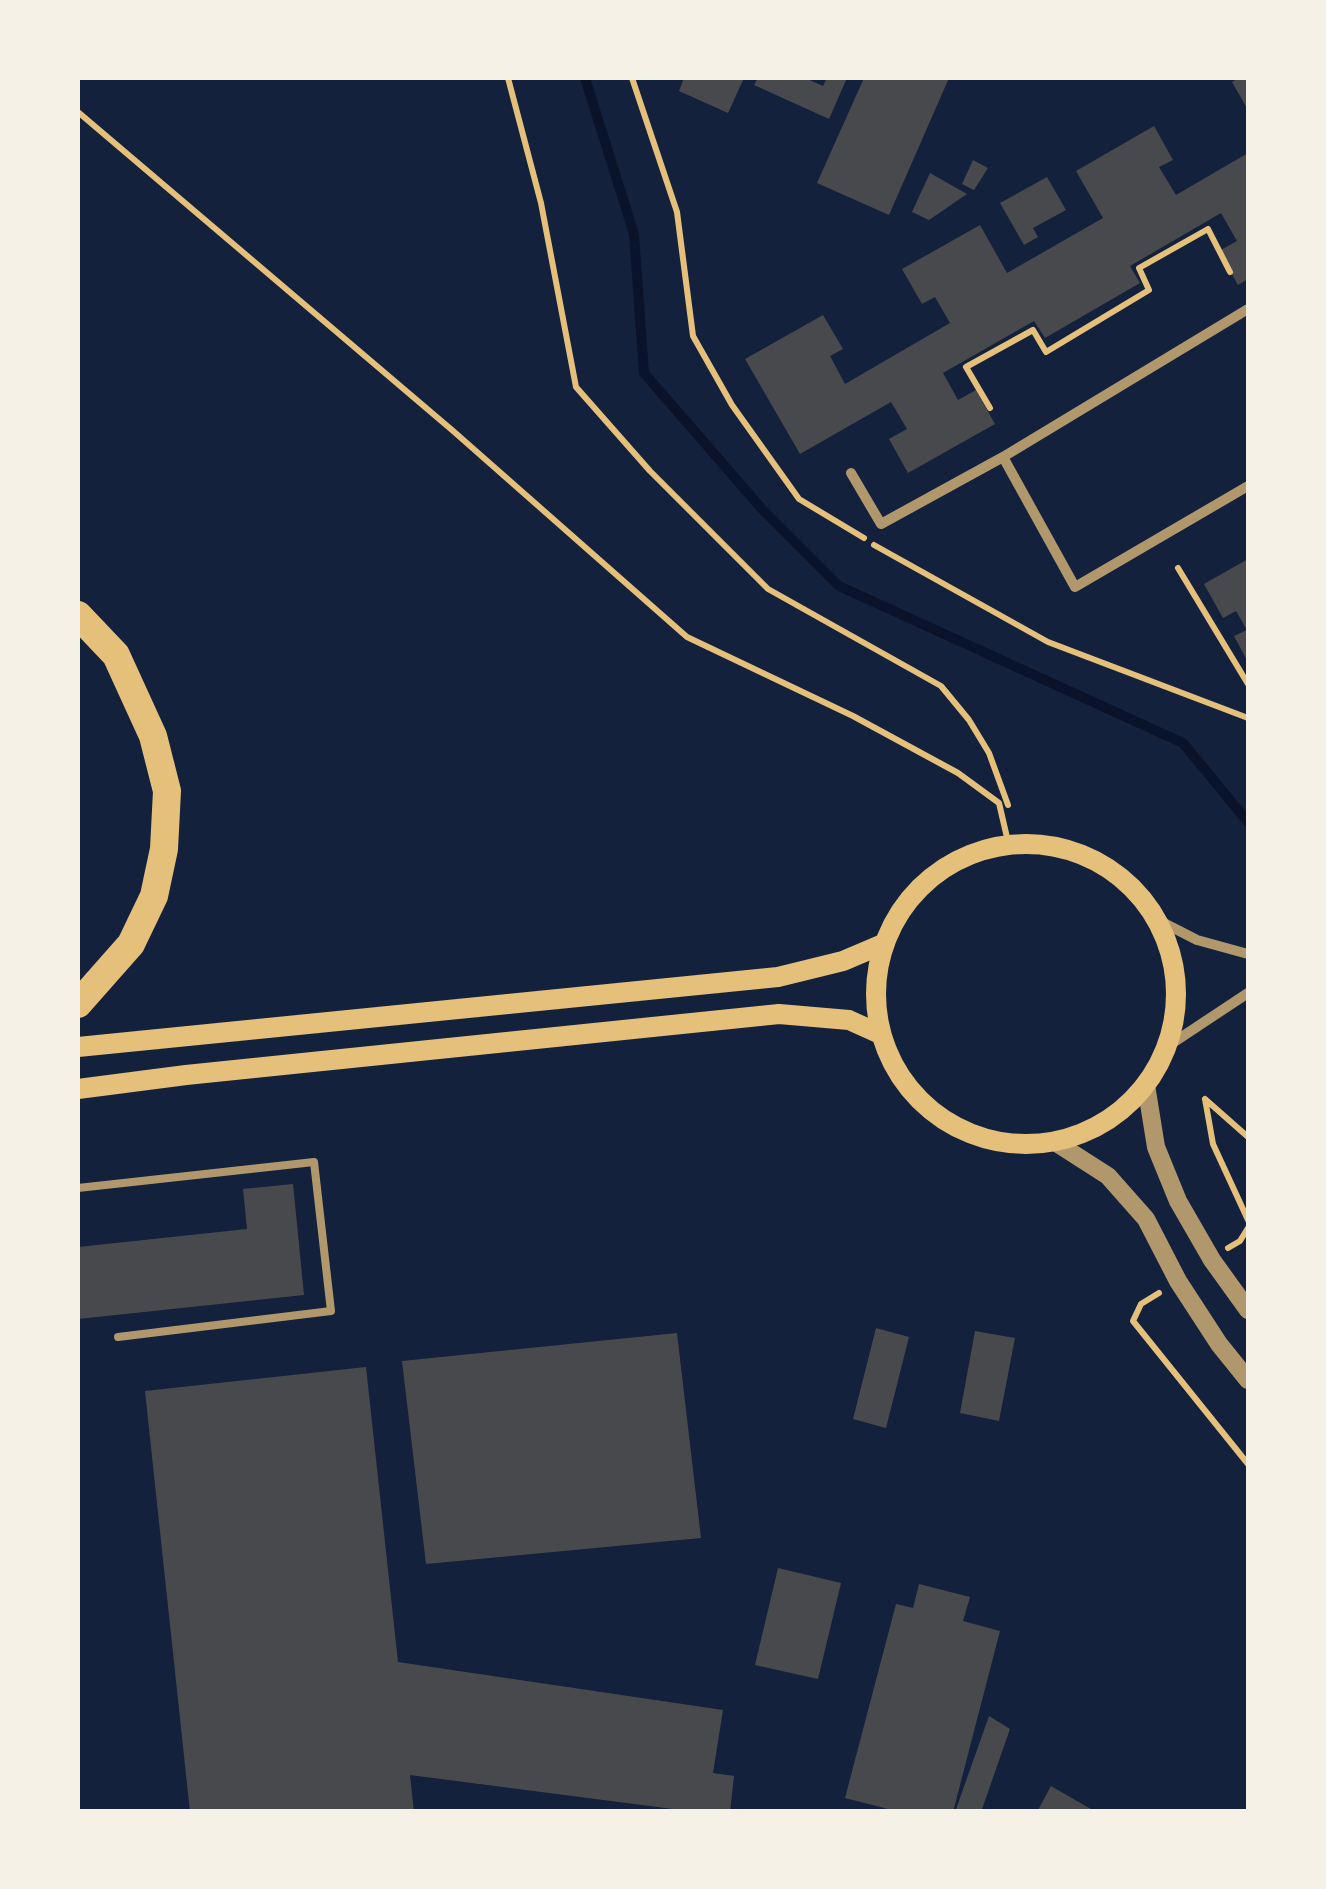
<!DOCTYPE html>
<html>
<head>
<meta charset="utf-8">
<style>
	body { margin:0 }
	#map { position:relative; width:1326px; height:1889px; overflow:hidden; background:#14213d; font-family:"Exo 2",sans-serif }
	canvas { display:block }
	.frame { position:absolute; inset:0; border:80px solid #f6f1e7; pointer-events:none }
</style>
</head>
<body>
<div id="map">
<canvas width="1326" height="1889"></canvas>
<div class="frame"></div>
</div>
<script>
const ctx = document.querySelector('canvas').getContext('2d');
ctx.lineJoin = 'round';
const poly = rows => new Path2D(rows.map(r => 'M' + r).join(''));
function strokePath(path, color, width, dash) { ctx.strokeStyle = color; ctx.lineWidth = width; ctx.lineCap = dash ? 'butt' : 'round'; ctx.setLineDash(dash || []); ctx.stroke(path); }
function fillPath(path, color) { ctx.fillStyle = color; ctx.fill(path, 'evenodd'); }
const stream = poly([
	[585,78,634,234,644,373,762,509,839,586,1183,743,1248,822]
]);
const building = poly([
	[684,78,744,78,728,113,679,91],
	[758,78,805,78,823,86,827,78,847,78,829,119,754,85],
	[864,78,949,78,889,215,817,183],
	[1239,78,1248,78,1248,110,1232,82],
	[1154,126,1173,160,1159,167,1176,195,1248,153,1248,279,1238,285,1219,251,1237,241,1221,213,1130,266,1140,283,1045,338,1034,321,943,373,958,400,976,390,995,424,908,473,889,439,907,429,891,402,800,454,745,359,823,315,843,349,830,356,845,384,950,323,935,297,922,304,902,269,980,225,1007,273,1103,218,1076,171],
	[973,160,988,168,974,190,962,184],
	[930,173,967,194,929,220,912,212],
	[1047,177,1066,210,1033,228,1038,237,1024,245,1000,203],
	[1248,559,1248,662,1234,636,1247,630,1236,611,1223,618,1204,584],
	[293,1184,304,1295,78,1319,78,1247,247,1229,243,1189],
	[876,1328,909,1337,886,1428,853,1419],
	[975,1331,1015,1338,999,1421,960,1413],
	[677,1333,701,1538,426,1564,402,1361],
	[366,1367,398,1662,723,1710,713,1773,734,1776,730,1812,696,1812,410,1775,414,1812,190,1812,145,1391],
	[778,1568,841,1583,818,1679,755,1665],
	[919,1584,970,1597,963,1621,1000,1631,953,1812,900,1812,845,1798,896,1604,913,1608],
	[989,1716,1010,1729,981,1812,955,1812],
	[1051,1786,1096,1812,1037,1812]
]);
const path = poly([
	[508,78,541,203,576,387,650,471,768,589,941,686,969,720,989,753,1008,805],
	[632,78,677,212,693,336,732,405,799,499,864,538],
	[78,112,452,430,687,637,853,716,958,773,999,803,1009,846],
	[990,408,966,367,1033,330,1046,352,1149,290,1139,268,1208,229,1230,272],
	[874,545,1048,642,1248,718],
	[1178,568,1248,684],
	[1205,1099,1213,1144,1248,1220],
	[1205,1099,1248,1137],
	[1228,1248,1240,1241,1248,1228],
	[1159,1293,1141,1304,1133,1321,1248,1464]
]);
const service = poly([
	[78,1188,314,1162,331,1311,118,1337]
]);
const minor = poly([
	[1003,457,1075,587,1248,486],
	[851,473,881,524,1003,457,1248,309],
	[1158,920,1197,940,1248,954],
	[1168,1046,1248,993]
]);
const tertiary = poly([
	[1146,1085,1156,1147,1178,1201,1212,1260,1248,1310],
	[1055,1142,1108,1176,1146,1219,1178,1281,1219,1344,1248,1380]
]);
const secondary = poly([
	'876 994a150 150 0 1 1 300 0a150 150 0 1 1-300 0Z',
	[78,1047,778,977,843,961,883,944],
	[78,1089,186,1075,779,1014,849,1020,880,1034]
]);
const trunk = poly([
	[78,615,116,655,153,736,167,791,164,849,154,896,131,944,78,1004]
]);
strokePath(stream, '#0b132b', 10);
fillPath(building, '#48494c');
strokePath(path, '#e5c07b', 6);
strokePath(service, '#b1986c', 8);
strokePath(minor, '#b1986c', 10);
strokePath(tertiary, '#b1986c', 18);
strokePath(secondary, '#e5c07b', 20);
strokePath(trunk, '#e5c07b', 28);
</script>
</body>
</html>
